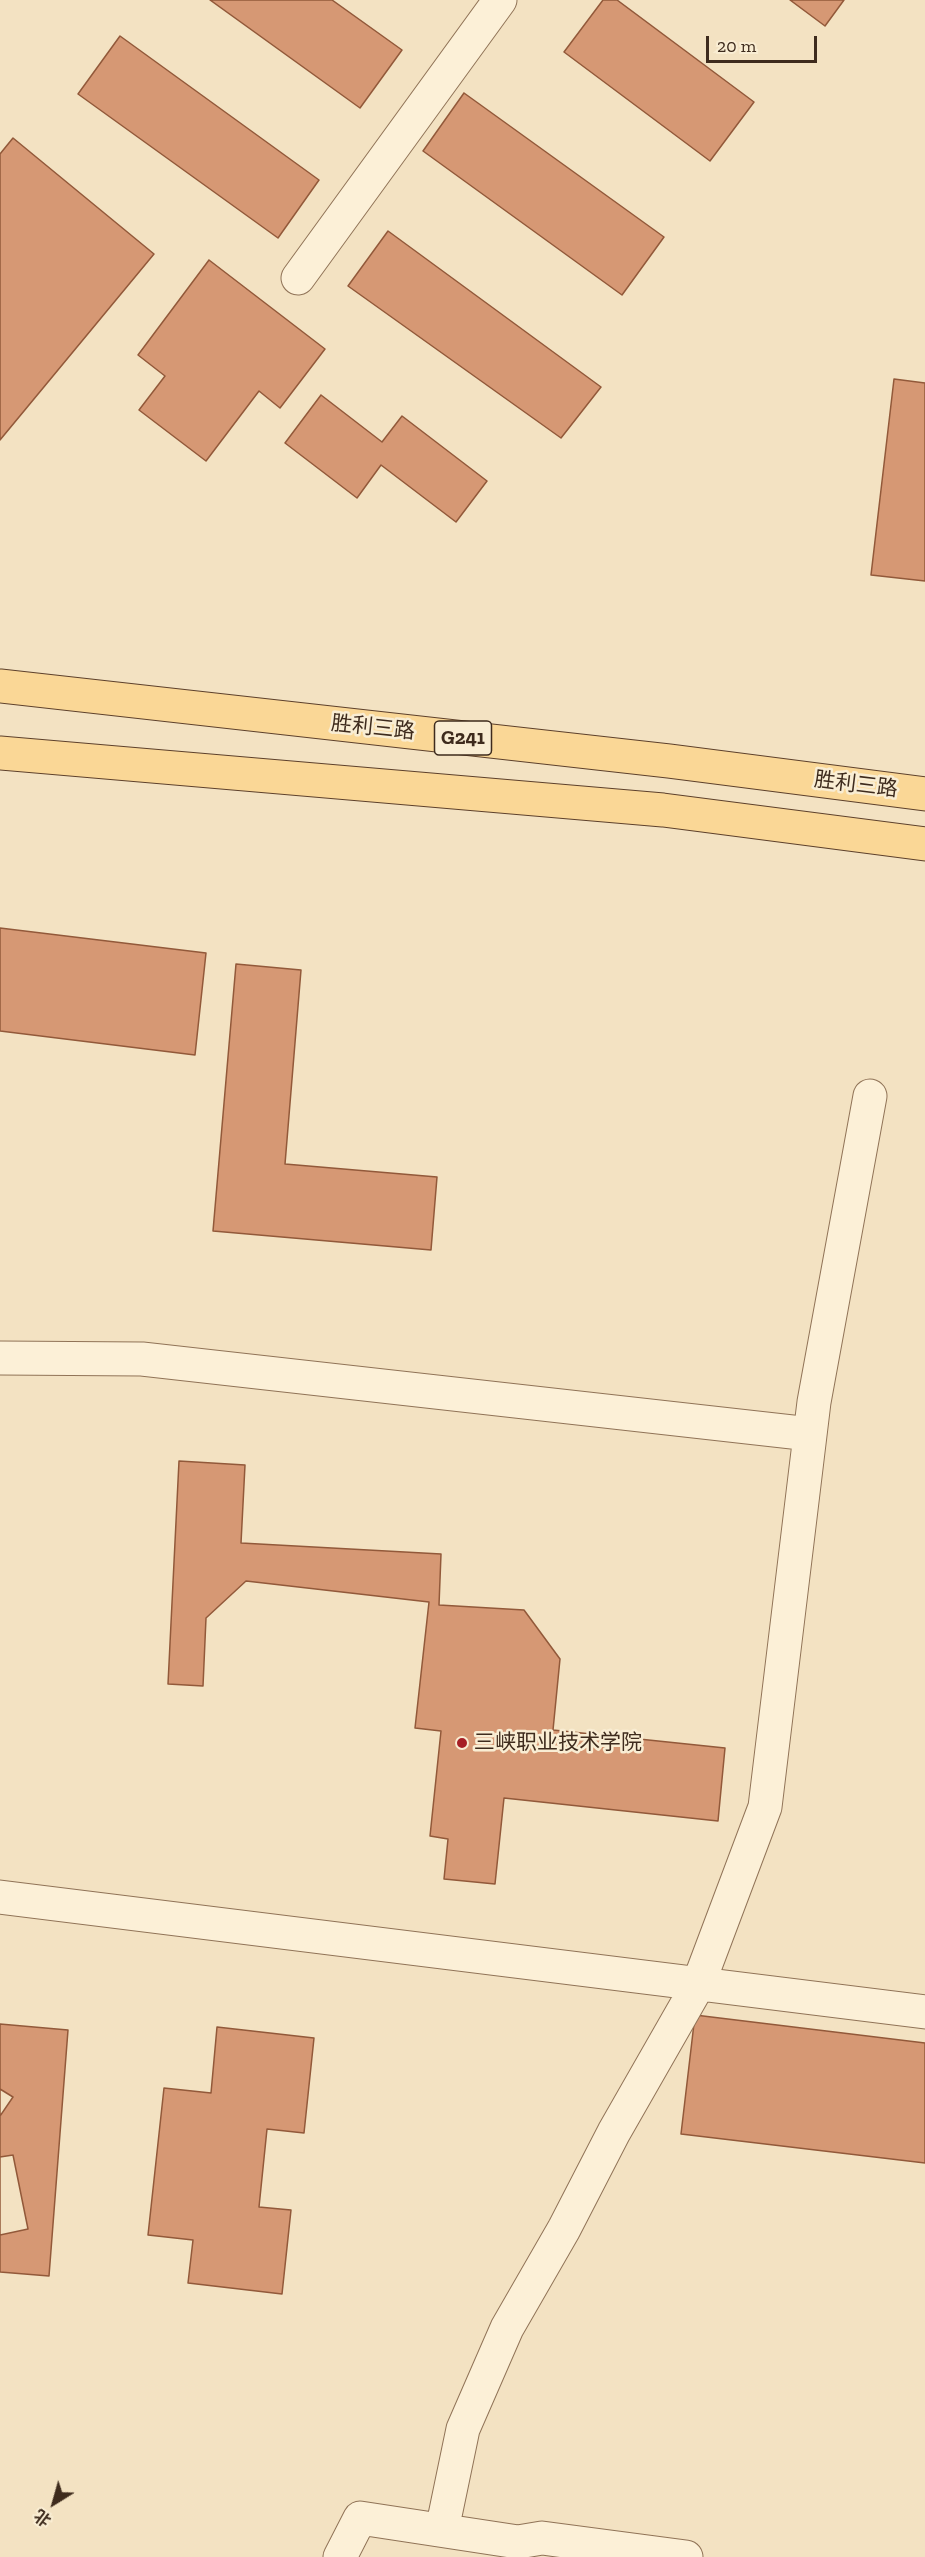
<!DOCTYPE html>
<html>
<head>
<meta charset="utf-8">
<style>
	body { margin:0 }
	#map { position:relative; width:925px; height:2557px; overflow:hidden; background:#f3e2c2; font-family:"Zilla Slab","Noto Sans SC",serif }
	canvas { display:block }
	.north { position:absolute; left:24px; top:2473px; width:60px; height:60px; -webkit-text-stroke:4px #f9edd3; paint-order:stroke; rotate:217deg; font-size:16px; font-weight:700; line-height:24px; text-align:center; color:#3e2b1d }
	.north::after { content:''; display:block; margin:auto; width:21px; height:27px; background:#3e2b1d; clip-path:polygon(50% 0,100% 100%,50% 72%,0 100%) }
	.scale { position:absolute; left:706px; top:36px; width:111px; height:27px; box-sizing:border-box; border:3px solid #3e2b1d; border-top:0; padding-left:8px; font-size:18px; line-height:21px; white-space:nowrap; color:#3e2b1d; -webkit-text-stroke:4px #f9edd3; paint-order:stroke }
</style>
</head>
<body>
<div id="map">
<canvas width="925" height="2557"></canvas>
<div class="north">北</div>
<div class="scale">20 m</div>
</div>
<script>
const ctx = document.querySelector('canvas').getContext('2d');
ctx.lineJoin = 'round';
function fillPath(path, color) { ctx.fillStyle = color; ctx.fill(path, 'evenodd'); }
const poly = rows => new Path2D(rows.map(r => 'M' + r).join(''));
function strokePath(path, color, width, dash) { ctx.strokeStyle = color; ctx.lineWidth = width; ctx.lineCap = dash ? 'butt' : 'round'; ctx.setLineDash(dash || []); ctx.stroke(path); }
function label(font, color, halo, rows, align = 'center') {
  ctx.font = font + ' "Zilla Slab","Noto Sans SC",serif'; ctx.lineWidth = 5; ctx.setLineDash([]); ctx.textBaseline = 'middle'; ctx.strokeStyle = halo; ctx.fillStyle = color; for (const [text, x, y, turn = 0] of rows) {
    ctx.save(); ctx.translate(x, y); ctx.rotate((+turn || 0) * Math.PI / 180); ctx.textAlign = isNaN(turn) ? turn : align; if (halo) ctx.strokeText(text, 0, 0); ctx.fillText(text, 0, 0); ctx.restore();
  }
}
const building = poly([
	[210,0,332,0,402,50,360,108,210,0],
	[603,0,617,0,754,102,710,161,564,52,603,0],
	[790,0,844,0,825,26,790,0],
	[120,36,319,180,278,238,78,94,120,36],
	[464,93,664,237,622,295,423,151,464,93],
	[13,138,154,254,0,440,0,154,13,138],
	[388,231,601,387,561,438,348,286,388,231],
	[209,260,325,349,280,408,259,391,206,461,139,410,165,376,138,355,209,260],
	[894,379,925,383,925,581,871,575,894,379],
	[321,395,382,442,402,416,487,481,456,522,381,465,357,498,285,443,321,395],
	[0,928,206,953,195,1055,0,1031,0,928],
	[236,964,301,970,285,1164,437,1177,431,1250,213,1231,236,964],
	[179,1461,245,1465,241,1543,441,1554,439,1605,524,1610,560,1659,553,1730,725,1748,718,1821,504,1798,495,1884,444,1879,448,1839,430,1836,441,1731,415,1728,429,1602,246,1581,206,1618,203,1686,168,1684,179,1461],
	[695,2015,925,2043,925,2163,681,2134,695,2015],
	[0,2024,68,2030,49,2276,0,2272,0,2024],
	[217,2027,314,2038,304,2133,267,2129,259,2207,291,2210,282,2294,188,2283,193,2240,148,2235,164,2088,211,2093,217,2027],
	[0,2089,13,2097,0,2116,0,2089],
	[13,2155,28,2229,0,2235,0,2157,13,2155]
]);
const minor = poly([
	[298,278,500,0],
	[0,1358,142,1359,810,1434],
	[0,1897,925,2012],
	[442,2530,463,2429,507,2328,564,2229,614,2132,698,1985,765,1807,814,1402,870,1096],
	[340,2557,360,2518,518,2542,542,2538,686,2557]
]);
const major = poly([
	[0,686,669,761,925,794],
	[0,753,663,810,925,844]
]);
const markers = [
	[462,1743,6,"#a61f26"]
];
const shields = [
	[463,738,57]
];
const shieldNames = [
	["G241",463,738]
];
const streetNames = [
	["胜利三路",373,728,6],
	["胜利三路",856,785,7]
];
const poiNames = [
	["三峡职业技术学院",474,1743]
];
fillPath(building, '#d69874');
strokePath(building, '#92593a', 1.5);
strokePath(minor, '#907357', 35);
strokePath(major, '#5d402b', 35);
strokePath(minor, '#fcf0d7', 33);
strokePath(major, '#fad796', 33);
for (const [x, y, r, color] of markers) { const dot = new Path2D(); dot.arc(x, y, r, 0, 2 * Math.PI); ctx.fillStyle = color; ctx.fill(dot); strokePath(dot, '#f9edd3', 2); }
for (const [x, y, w] of shields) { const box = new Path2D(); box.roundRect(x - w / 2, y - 17, w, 34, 4.5); ctx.fillStyle = '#f9edd3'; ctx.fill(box); strokePath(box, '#3e2b1d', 1.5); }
label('bold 20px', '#3e2b1d', null, shieldNames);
label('21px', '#3e2b1d', '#f9edd3', streetNames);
label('21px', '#3e2b1d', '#f9edd3', poiNames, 'left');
</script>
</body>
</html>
